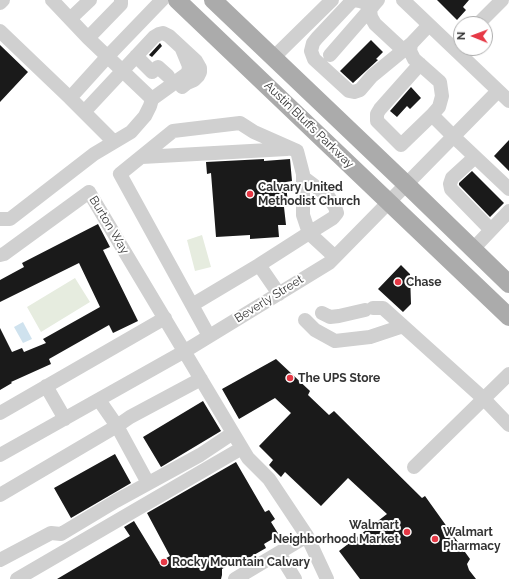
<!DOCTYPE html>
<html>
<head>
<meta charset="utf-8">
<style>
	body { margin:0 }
	#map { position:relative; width:509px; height:579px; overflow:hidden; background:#fff; font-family:Raleway,sans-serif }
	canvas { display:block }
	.north { position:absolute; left:453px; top:16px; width:40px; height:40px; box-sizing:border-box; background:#fff; border:1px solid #adadad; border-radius:50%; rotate:271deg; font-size:11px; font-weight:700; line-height:16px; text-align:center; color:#333 }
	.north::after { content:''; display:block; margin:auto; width:14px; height:18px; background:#e63946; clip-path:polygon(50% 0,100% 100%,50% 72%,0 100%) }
</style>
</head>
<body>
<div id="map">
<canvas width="509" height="579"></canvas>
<div class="north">N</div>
</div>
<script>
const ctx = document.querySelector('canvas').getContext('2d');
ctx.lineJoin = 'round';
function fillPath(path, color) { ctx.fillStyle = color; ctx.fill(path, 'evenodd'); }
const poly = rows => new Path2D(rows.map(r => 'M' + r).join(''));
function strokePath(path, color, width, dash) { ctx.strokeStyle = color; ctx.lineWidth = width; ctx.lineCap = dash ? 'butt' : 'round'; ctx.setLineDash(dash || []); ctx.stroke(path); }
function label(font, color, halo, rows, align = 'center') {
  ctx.font = font + ' Raleway,sans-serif'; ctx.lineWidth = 4; ctx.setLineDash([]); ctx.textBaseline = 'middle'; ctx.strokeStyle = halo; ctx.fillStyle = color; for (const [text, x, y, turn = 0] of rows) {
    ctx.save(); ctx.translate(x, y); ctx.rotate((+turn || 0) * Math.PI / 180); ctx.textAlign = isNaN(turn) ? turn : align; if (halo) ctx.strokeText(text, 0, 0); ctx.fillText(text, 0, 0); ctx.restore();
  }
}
const green = poly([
	[202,235,211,267,195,271,187,240],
	[75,278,90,302,41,332,27,307]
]);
const water = poly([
	[23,322,32,339,23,343,14,327]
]);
const building = poly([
	[437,0,469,0,463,7,466,10,457,20],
	[371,40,383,52,376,59,378,60,367,70,353,83,340,71],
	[160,43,162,46,152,57,149,55],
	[0,45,28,72,0,102],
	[411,87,421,98,410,109,407,106,397,117,390,111],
	[509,140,509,171,494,156],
	[264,159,264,161,290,159,292,181,286,182,288,206,284,207,286,225,278,225,279,237,250,239,250,235,216,237,211,173,207,174,206,162],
	[472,171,504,203,490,217,459,185,459,183],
	[98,224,110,247,103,250,138,321,113,333,109,325,49,359,51,364,11,382,12,383,0,390,0,328,12,352,22,348,24,352,46,343,43,339,100,307,79,263,0,302,0,280,24,267,22,263],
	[401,265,410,274,411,304,403,312,378,289],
	[276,359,310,391,308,395,329,415,334,411,422,498,425,496,470,559,467,564,469,570,476,579,360,579,339,551,387,514,348,478,321,506,285,472,281,477,269,465,273,460,259,446,291,413,275,398,239,419,222,389],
	[203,401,221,431,161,467,143,437],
	[115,454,131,483,71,518,54,488],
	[236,462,265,512,269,510,275,519,271,522,279,535,264,544,266,548,240,563,238,559,222,569,222,575,221,579,57,579,130,536,124,527,134,521,159,562,170,556,147,513]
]);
const minor = poly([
	[52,0,88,38,152,99],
	[403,0,509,101],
	[0,3,3,0],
	[373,6,360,1,354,0,350,3,317,38,313,43,311,51,314,59,349,91,354,92,360,90,372,76,411,44],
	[370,10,371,17,375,24,403,50],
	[70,19,90,0],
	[478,24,502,0],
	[0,31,70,98,108,56,162,0],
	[88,38,121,4,121,0],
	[330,55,378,0],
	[136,56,152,72,158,67,168,76],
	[273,58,332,0],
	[420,64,380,109,377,114,377,121,401,145,432,115,439,107,442,96,440,82,414,59,410,51,411,44,429,25],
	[70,98,114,142],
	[84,112,154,37,159,34,163,33,169,36,196,61,200,68,200,72,198,76,194,80,187,83,182,87],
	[432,115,453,136,509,189],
	[240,123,254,132,297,151,303,174,303,215,309,233,259,265,192,305,120,174,173,131,240,123],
	[142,157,287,149],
	[475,157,452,178,450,184,451,189,491,230],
	[303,177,328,196,335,207,337,213,333,218,309,233,335,257],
	[0,219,10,219,94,154,131,132,145,116,150,106,152,99,188,73,189,66,182,49],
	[473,249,509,211],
	[0,255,4,254,89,192,248,458,269,479,307,536,327,579],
	[259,265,279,294],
	[192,305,209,336],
	[373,308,383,308,403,326],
	[322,313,330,317,339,316,365,310],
	[305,320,315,330,335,341,370,337,403,326,484,399,509,425],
	[46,386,65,419],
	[99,400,117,426,130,417,201,379],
	[0,413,165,318],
	[0,455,185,351,329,263,498,91],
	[414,467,509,374],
	[0,495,117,426,148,483],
	[279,553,295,579],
	[0,560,51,533,61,534,116,501,200,455,233,433],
	[17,579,242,448],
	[235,579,307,536]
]);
const major = poly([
	[177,0,509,317],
	[213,0,406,184,509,284]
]);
const markers = [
	[250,194,4,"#e63946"],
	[398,282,4,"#e63946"],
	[290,378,4,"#e63946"],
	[407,532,4,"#e63946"],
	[435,539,4,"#e63946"],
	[164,562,4,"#e63946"]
];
const streetNames = [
	["Austin Bluffs Parkway",309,125,44],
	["Burton Way",109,225,59],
	["Beverly Street",269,299,-32]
];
const poiNames = [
	["Calvary United",258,187],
	["Methodist Church",258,201],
	["Chase",406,282],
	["The UPS Store",298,378],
	["Walmart",399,525,"right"],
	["Neighborhood Market",399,539,"right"],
	["Walmart",443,532],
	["Pharmacy",443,546],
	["Rocky Mountain Calvary",172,562]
];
fillPath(green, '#e6ecdf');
fillPath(water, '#cfe2ee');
fillPath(building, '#1a1a1a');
strokePath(minor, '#d0d0d0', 14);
strokePath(major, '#ababab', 18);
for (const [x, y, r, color] of markers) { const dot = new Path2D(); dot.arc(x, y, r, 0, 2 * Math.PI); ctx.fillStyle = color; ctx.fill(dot); strokePath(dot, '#fff', 1.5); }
label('12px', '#333', '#fff', streetNames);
label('bold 12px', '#333', '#fff', poiNames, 'left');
</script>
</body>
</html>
